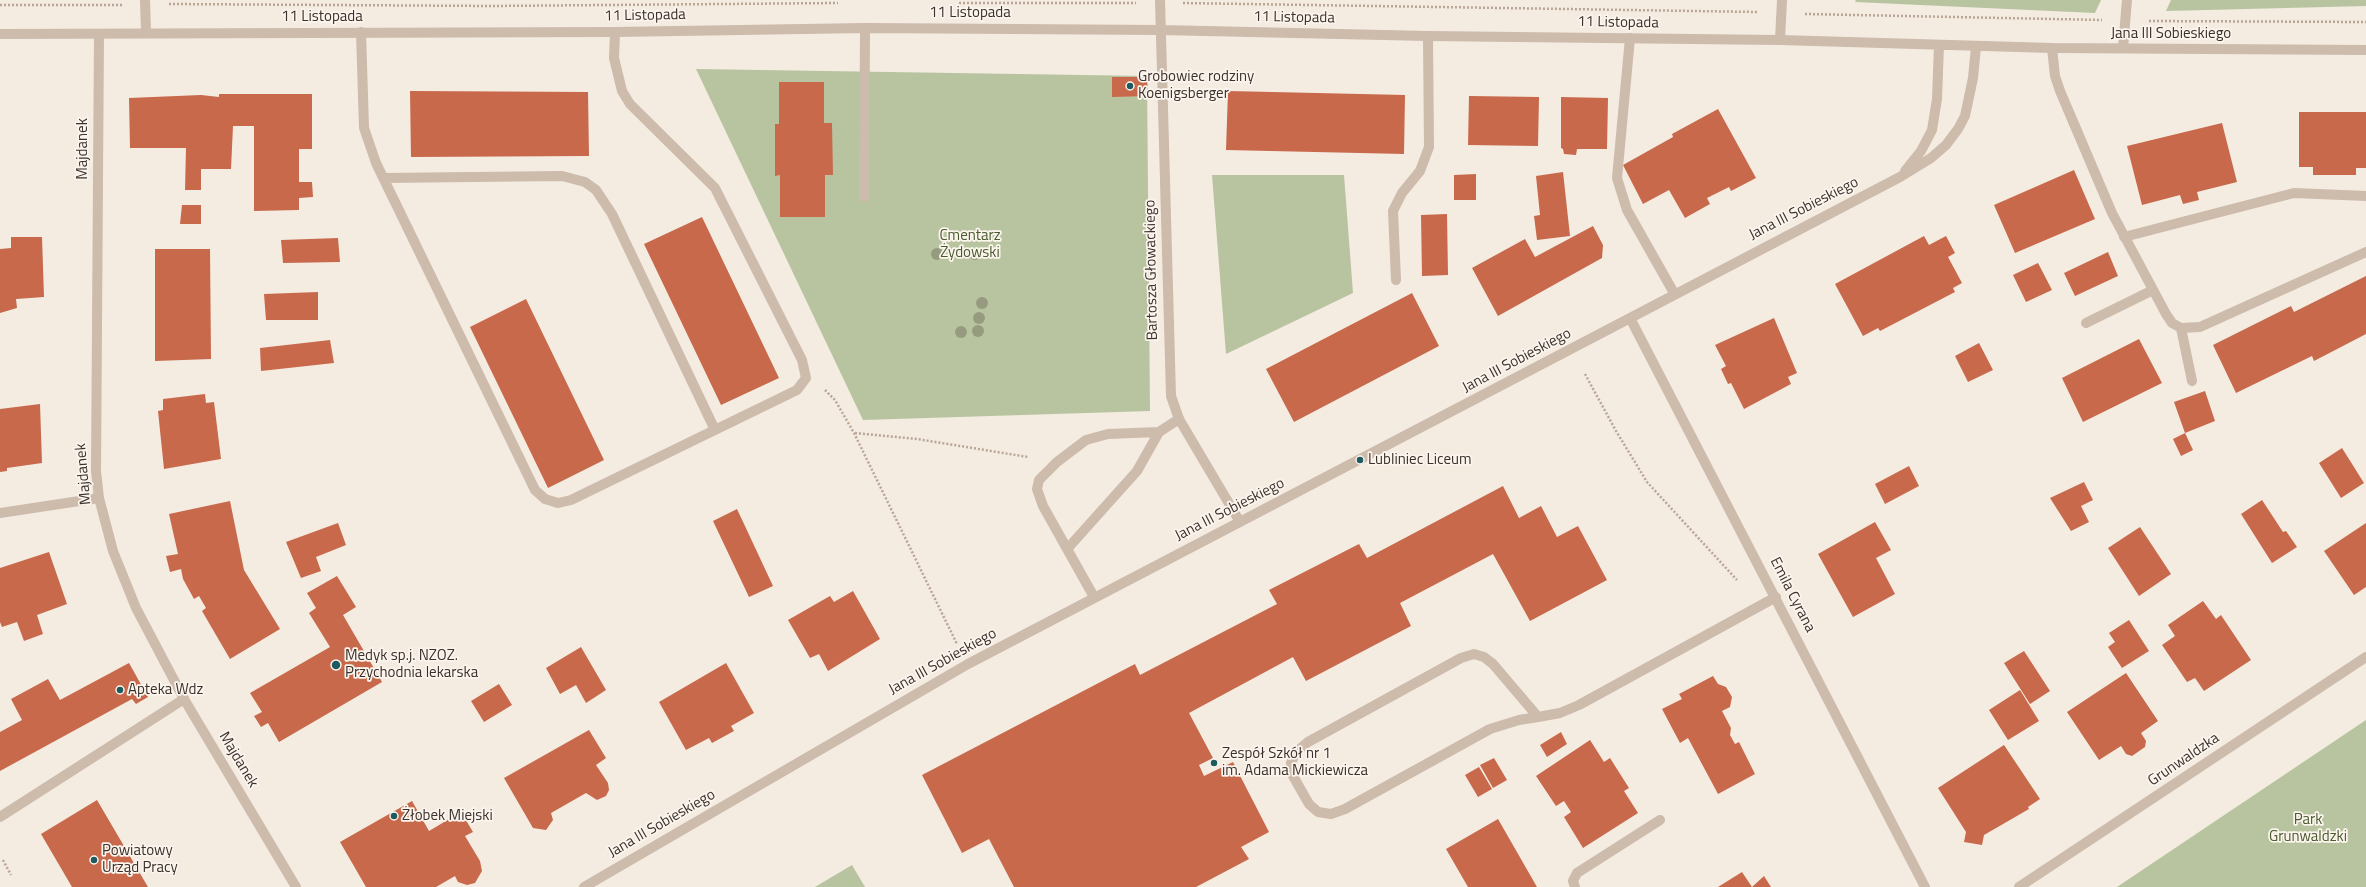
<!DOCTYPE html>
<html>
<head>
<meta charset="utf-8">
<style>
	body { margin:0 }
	canvas { display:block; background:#f4ebe1 }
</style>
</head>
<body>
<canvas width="2366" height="887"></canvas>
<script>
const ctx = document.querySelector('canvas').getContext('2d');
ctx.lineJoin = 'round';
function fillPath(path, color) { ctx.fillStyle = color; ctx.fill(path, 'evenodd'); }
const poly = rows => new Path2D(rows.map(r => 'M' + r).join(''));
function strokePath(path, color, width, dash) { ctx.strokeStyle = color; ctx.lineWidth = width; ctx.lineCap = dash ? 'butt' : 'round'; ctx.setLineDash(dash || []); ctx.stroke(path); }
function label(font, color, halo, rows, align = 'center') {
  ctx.font = font + ' "Titillium Web",sans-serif'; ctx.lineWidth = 3.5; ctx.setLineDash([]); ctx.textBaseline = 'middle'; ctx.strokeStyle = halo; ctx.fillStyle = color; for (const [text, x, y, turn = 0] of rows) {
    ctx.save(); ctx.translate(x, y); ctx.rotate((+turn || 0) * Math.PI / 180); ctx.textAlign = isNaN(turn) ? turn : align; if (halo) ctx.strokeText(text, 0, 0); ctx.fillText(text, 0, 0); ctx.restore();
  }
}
const green = poly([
	[1856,0,2101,0,2095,13,1855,2],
	[2171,0,2366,0,2366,6,2166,11],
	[696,69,1147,76,1150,411,863,420],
	[1212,175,1344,175,1353,293,1226,354],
	[2366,720,2366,887,2117,887],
	[852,865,865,887,815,887]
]);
const building = poly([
	[1112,77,1147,77,1148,96,1112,97],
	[779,82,824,82,824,123,832,123,833,175,825,175,825,217,780,217,780,175,775,176,775,124,779,124],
	[410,91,588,92,589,156,411,157],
	[1228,91,1405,95,1404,154,1226,150],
	[219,94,312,94,312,149,299,149,299,182,312,182,313,197,299,198,299,210,254,211,254,126,233,126,231,169,201,169,201,190,185,190,186,148,130,148,129,98,201,95,219,97],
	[1469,96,1539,97,1538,146,1468,145],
	[1561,97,1608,98,1607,149,1577,149,1576,155,1564,154,1563,149,1561,148],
	[1718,109,1756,178,1731,191,1729,187,1707,198,1710,204,1685,218,1669,190,1643,204,1623,165,1673,137,1672,134],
	[2299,112,2366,112,2366,168,2356,168,2356,175,2313,175,2313,167,2299,167],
	[2222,123,2237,182,2197,192,2199,200,2183,204,2180,195,2142,205,2127,146],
	[2074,170,2095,219,2015,253,1994,205],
	[1563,172,1570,236,1537,240,1534,216,1540,215,1536,176],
	[1476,174,1476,200,1454,200,1454,175],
	[182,205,201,205,201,224,180,224],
	[1447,214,1448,275,1422,276,1421,215],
	[702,217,779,378,721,405,644,244],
	[1593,226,1603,245,1602,258,1498,316,1472,268,1525,239,1535,257],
	[1924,236,1929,245,1946,236,1955,253,1948,257,1962,283,1953,288,1955,292,1880,331,1878,328,1863,336,1835,284],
	[11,237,42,237,44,297,16,299,17,308,0,313,0,249,11,248],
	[338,238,340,262,283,263,281,240],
	[155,249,210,249,211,359,155,361],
	[2108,252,2118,276,2075,296,2064,273],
	[2038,263,2052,290,2026,302,2013,275],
	[2366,276,2366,334,2314,361,2312,356,2236,393,2213,345,2291,306,2294,312],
	[318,292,318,320,266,320,264,294],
	[1412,293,1439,346,1294,422,1266,369],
	[526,299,604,460,548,488,470,327],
	[1774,318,1797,373,1788,377,1791,384,1744,409,1731,383,1728,384,1721,369,1726,366,1715,345],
	[2139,339,2162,383,2083,422,2062,378],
	[330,340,334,363,261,371,260,348],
	[1979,343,1993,370,1968,382,1955,356],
	[2205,391,2215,421,2185,433,2174,402],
	[205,394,206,403,214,402,221,459,164,469,158,411,163,410,163,399],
	[40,404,42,463,7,468,7,471,0,472,0,409],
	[2185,433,2193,450,2181,456,2173,439],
	[2342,448,2364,483,2341,498,2319,463],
	[1909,466,1919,486,1885,504,1875,484],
	[2084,482,2093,500,2081,506,2089,522,2071,531,2050,498],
	[1503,486,1519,518,1541,506,1557,537,1578,526,1607,580,1530,621,1493,554,1400,603,1411,626,1306,681,1293,657,1189,713,1213,758,1199,765,1204,776,1233,762,1269,832,1241,847,1249,859,1196,887,1014,887,989,839,962,853,922,775,1135,664,1140,675,1277,604,1269,590,1359,544,1367,558],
	[2262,500,2283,532,2286,531,2297,547,2272,563,2241,514],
	[230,501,244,570,280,629,230,659,202,611,206,608,199,596,194,599,183,579,181,569,170,572,166,556,178,554,169,514],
	[737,509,773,586,749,597,713,521],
	[1875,522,1891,550,1876,558,1895,594,1853,617,1818,554],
	[338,523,346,545,316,557,321,571,301,578,286,542],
	[2366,523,2366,587,2354,595,2324,551],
	[2140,527,2171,574,2139,596,2108,548],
	[49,552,67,604,37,615,43,634,24,641,17,622,2,627,0,622,0,568],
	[337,576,356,607,343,615,382,682,279,742,268,723,261,727,254,716,262,712,250,693,330,647,309,613,316,608,307,593],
	[853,591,880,639,828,671,819,654,810,658,788,620,830,596,834,602],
	[2203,601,2216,619,2221,615,2251,660,2204,691,2195,678,2187,682,2162,645,2175,636,2168,625],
	[2129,620,2149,651,2122,668,2108,647,2115,642,2109,633],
	[581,647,606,690,586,703,576,685,560,694,546,668],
	[2024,651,2050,691,2030,704,2004,663],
	[129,663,148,697,136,704,132,699,0,771,0,732,22,720,11,699,48,679,60,700],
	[726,663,754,713,731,726,734,731,712,743,709,738,686,750,659,702],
	[2126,673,2158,721,2141,733,2146,741,2145,747,2132,756,2126,754,2121,746,2099,760,2067,712],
	[1713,676,1718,684,1726,687,1732,697,1730,707,1722,711,1731,728,1730,735,1735,744,1739,742,1755,774,1718,794,1688,738,1680,743,1662,709,1682,699,1679,694],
	[499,684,512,705,484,722,471,701],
	[2020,690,2039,721,2008,740,1989,710],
	[589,730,606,758,596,765,608,783,609,790,606,796,597,800,586,793,551,813,553,820,546,830,533,828,504,778],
	[1561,732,1567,744,1547,757,1540,745],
	[1590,740,1604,762,1610,758,1629,788,1624,791,1638,813,1583,848,1564,817,1571,812,1564,801,1556,806,1536,776],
	[2004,745,2040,799,2028,807,2029,809,1984,835,1982,845,1964,842,1966,832,1938,788],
	[1494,758,1507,780,1493,788,1480,765],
	[1479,767,1492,789,1478,797,1465,775],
	[97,800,148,887,72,887,41,834],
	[412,801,429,831,461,812,473,832,465,836,480,861,482,871,475,883,467,885,458,882,455,876,436,887,366,887,340,842],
	[1498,819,1537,887,1468,887,1446,849],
	[1742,872,1752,887,1764,876,1771,887,1718,887]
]);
const path = poly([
	[959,3,1136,3],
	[1183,3,1758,12],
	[169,4,492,6,838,3],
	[0,5,122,5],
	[1805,14,2102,20],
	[2149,21,2366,22],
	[1585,374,1616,431,1647,482,1737,580],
	[825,390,835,400,854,433,957,644],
	[855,433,917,439,1028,457],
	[3,860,11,875]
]);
const lane = poly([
	[361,32,364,128,376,163,535,490,545,499,558,503,571,500,797,390,806,378,802,360,715,188,630,104,622,91,614,58,615,32],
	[1630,38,1617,178,1627,210,1674,293],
	[1780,40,1782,0],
	[2052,48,2055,76,2060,91,2112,213,2166,314,2172,323,2181,328,2192,381],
	[383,178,562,176,585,182,596,190,612,214,715,430],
	[864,197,865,28],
	[2124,237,2294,193,2366,196],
	[1396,280,1393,211,1402,193,1420,171,1429,147,1428,36],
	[2086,323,2153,290],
	[2181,328,2200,327,2366,252],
	[1068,548,1137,471,1159,432],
	[1094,597,1043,506,1037,489,1039,480,1057,462,1086,440,1108,434,1159,432,1179,419],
	[1538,717,1493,664,1484,657,1474,654,1461,658,1308,742,1296,752,1291,763,1293,776,1309,804,1318,812,1331,814,1345,809,1490,729,1519,720,1538,717,1560,713,1579,705,1776,597],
	[0,817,184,699],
	[1575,887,1573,881,1577,873,1660,820]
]);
const street = poly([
	[145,0,146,32],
	[1160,0,1171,396,1179,419,1240,522],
	[0,34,615,32,865,28,1161,30,1428,36,1780,40,2052,48,2366,50],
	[99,34,96,471,99,498,113,551,136,608,184,699,296,887],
	[2123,48,2127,0],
	[1905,171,1921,151,1932,130,1937,99,1939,45],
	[1630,318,1925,887],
	[0,513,99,498],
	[584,887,968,664,1900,177,1931,158,1946,145,1958,129,1965,116,1973,78,1976,47],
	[2019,887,2366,657]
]);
const trees = [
	[937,254],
	[975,254],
	[982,303],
	[979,318],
	[978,331],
	[961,332]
];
const markers = [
	[1130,86,4,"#1f5a5e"],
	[1360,460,4,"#1f5a5e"],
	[336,665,5,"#1f5a5e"],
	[120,690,4,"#1f5a5e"],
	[1214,763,4,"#1f5a5e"],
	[394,816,4,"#1f5a5e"],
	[94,860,4,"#1f5a5e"]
];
const streetNames = [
	["11 Listopada",970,13],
	["11 Listopada",645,16,-1],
	["11 Listopada",322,17],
	["11 Listopada",1294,18,1],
	["11 Listopada",1618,23,1],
	["Jana III Sobieskiego",2171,34],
	["Majdanek",83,149,-90],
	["Jana III Sobieskiego",1804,209,-27],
	["Bartosza Głowackiego",1152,270,-91],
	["Jana III Sobieskiego",1517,361,-28],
	["Majdanek",84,474,-95],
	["Jana III Sobieskiego",1230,510,-27],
	["Emila Cyrana",1792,595,63],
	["Jana III Sobieskiego",943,662,-29],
	["Majdanek",238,760,59],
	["Grunwaldzka",2184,760,-34],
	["Jana III Sobieskiego",662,824,-30]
];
const poiNames = [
	["Grobowiec rodziny",1138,77],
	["Koenigsberger",1138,94],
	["Lubliniec Liceum",1368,460],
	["Medyk sp.j. NZOZ.",345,656],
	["Przychodnia lekarska",345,673],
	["Apteka Wdz",128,690],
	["Zespół Szkół nr 1",1222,754],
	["im. Adama Mickiewicza",1222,771],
	["Żłobek Miejski",402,816],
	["Powiatowy",102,851],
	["Urząd Pracy",102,868]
];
const parkNames = [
	["Cmentarz",970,236],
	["Żydowski",970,253],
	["Park",2308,820],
	["Grunwaldzki",2308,837]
];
fillPath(green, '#b8c4a0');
fillPath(building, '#c8694b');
strokePath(path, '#b9a596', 2.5, [2, 2]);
strokePath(lane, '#cdbbac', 10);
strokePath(street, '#cdbbac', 10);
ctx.fillStyle = '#969b7f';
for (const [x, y] of trees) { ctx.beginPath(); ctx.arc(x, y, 6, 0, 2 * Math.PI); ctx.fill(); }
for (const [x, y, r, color] of markers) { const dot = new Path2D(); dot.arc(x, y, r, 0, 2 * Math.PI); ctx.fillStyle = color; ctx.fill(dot); strokePath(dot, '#fbf5ee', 1.5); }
label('15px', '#3b302b', '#fbf5ee', streetNames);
label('15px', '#3b302b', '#fbf5ee', poiNames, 'left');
label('15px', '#4a5a2e', '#fbf5ee', parkNames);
</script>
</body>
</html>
